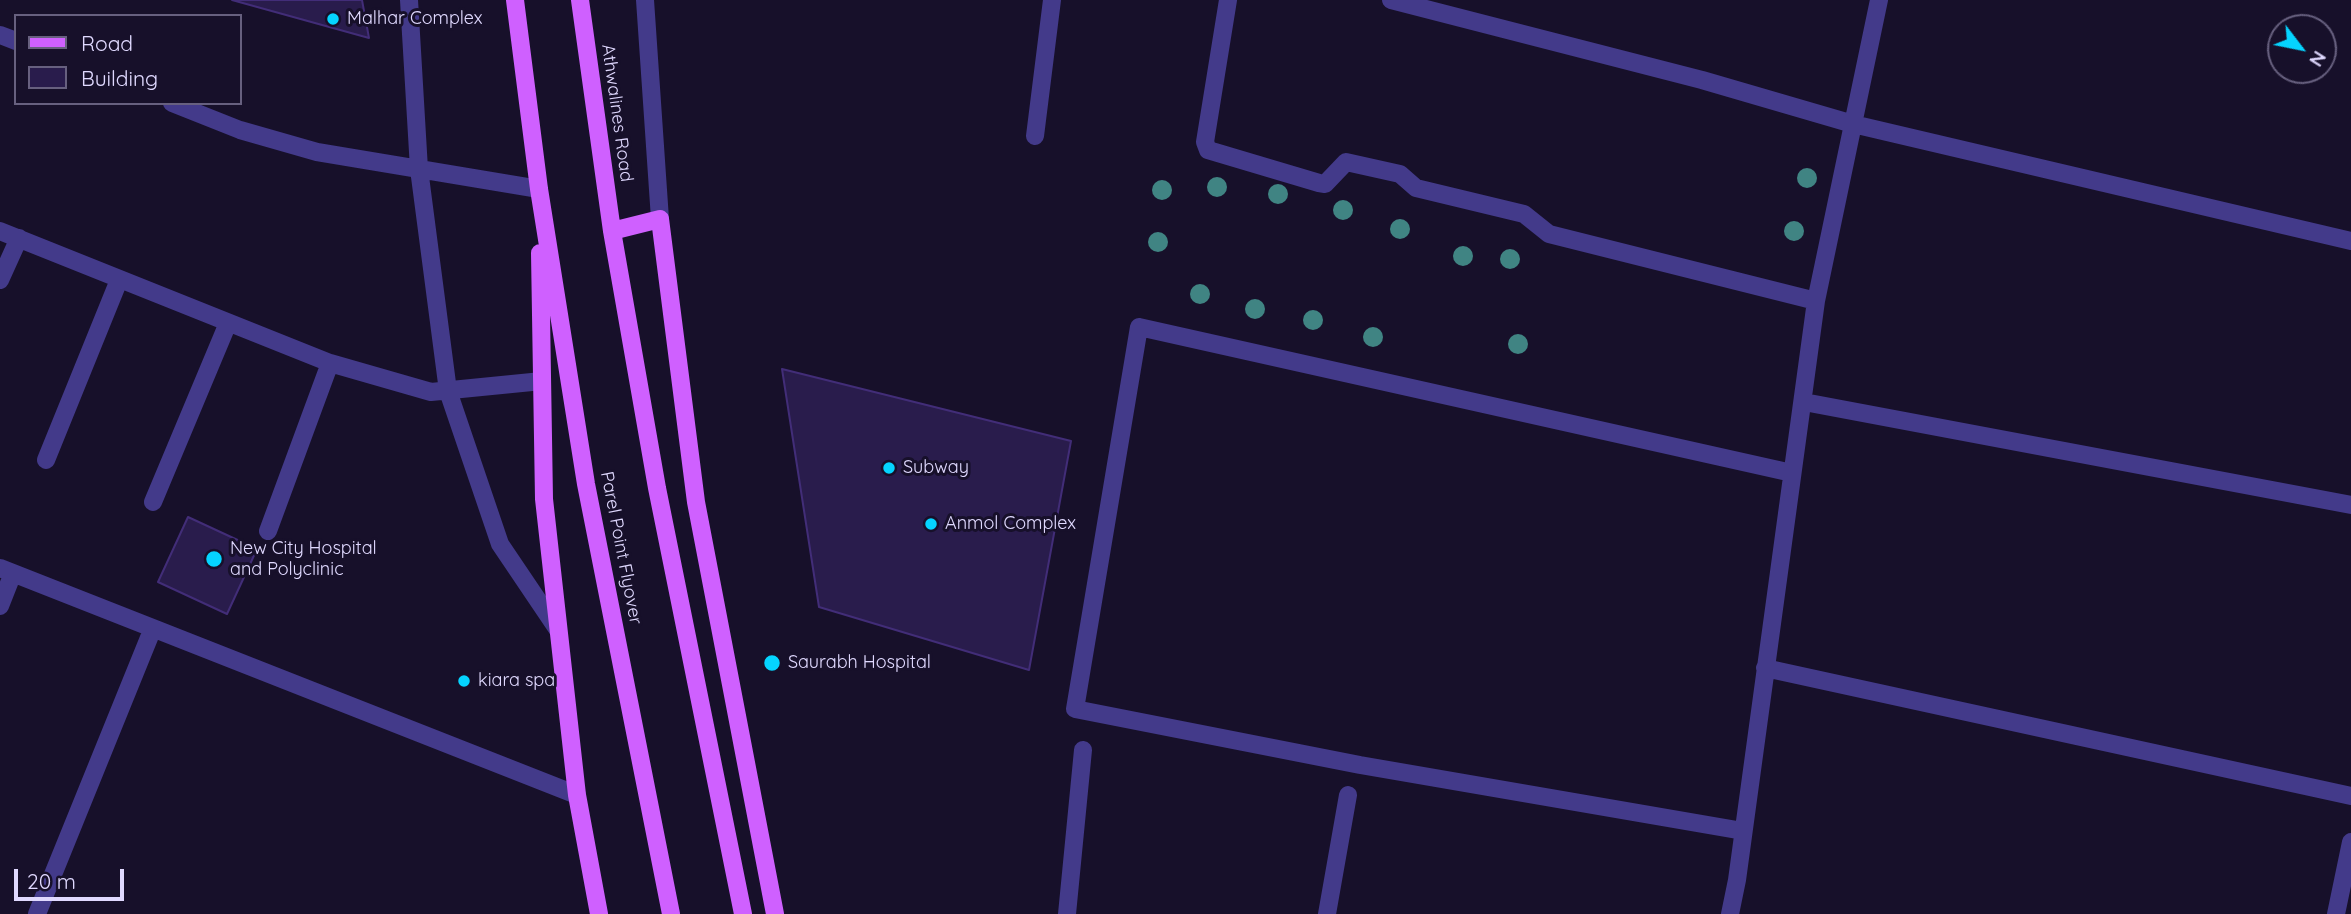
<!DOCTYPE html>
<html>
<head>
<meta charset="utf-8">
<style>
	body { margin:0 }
	#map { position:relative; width:2351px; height:914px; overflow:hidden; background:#17102a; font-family:Quicksand,sans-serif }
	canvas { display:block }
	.legend { position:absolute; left:14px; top:14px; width:228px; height:91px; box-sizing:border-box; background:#17102a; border:2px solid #67607f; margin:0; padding:9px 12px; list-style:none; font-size:21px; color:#e0d9ff }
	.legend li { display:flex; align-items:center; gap:14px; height:35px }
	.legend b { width:35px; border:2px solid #67607f }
	.north { position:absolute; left:2267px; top:14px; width:70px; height:70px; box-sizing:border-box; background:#17102a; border:2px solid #67607f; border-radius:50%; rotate:122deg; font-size:19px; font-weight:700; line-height:28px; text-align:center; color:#e0d9ff }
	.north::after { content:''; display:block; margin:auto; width:24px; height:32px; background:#05d4ff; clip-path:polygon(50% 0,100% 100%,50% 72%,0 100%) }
	.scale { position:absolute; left:14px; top:869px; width:110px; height:32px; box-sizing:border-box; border:4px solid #e0d9ff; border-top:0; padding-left:9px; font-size:21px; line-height:24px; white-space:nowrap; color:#e0d9ff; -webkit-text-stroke:5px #17102a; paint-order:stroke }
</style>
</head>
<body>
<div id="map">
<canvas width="2351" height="914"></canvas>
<ul class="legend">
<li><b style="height:9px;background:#cf60ff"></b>Road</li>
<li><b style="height:19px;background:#291c4c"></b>Building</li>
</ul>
<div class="north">N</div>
<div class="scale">20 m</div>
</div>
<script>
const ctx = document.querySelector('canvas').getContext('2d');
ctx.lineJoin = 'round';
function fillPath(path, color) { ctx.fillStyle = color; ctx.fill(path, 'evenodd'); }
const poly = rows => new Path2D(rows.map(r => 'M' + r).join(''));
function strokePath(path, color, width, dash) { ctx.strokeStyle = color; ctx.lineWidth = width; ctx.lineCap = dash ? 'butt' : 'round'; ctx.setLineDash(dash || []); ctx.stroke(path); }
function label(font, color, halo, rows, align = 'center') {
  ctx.font = font + ' Quicksand,sans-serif'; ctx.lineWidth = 6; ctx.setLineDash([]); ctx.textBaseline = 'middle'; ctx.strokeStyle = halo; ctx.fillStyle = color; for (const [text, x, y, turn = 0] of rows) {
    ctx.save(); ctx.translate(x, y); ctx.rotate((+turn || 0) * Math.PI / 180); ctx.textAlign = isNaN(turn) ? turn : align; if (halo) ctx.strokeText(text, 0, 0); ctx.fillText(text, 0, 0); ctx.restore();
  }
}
const building = poly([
	[232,0,362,0,369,38,232,0],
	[782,369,1071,441,1029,670,819,607,782,369],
	[188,517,257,549,227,614,158,582,188,517]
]);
const minor = poly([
	[409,0,419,169,448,391,500,544,558,630],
	[645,0,660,219],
	[1228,0,1205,142,1208,150,1319,183,1325,184,1346,162,1400,174,1416,188,1524,214,1549,234,1816,301],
	[1391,0,1702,80,1853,124,2351,241],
	[0,35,16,41],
	[172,103,240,130,317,152,539,189],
	[1035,136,1052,0],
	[0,231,330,363,431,392,542,381],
	[0,280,19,238],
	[1804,402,2351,505],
	[46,460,119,280],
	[153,502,228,323],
	[268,531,330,363],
	[0,568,577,795],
	[0,606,13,573],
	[1765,668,2351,796],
	[1743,831,1360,765,1075,709,1139,327,1792,473],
	[37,914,153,628],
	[1067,914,1083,750],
	[1327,914,1348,795],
	[1730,914,1737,880,1816,301,1879,0],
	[2336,914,2351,842]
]);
const major = poly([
	[515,0,539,189,586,484,671,914],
	[580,0,612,231,657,488,743,914],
	[612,231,660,219,696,502,775,914],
	[540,253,544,499,577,795,599,914]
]);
const trees = [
	[1807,178],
	[1217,187],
	[1162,190],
	[1278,194],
	[1343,210],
	[1400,229],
	[1794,231],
	[1158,242],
	[1463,256],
	[1510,259],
	[1200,294],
	[1255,309],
	[1313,320],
	[1373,337],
	[1518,344]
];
const markers = [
	[333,19,7,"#05d4ff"],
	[889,468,7,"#05d4ff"],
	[931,524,7,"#05d4ff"],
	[214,559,9,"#05d4ff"],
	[772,663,9,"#05d4ff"],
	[464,681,7,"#05d4ff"]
];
const poiNames = [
	["Malhar Complex",347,19],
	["Subway",903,468],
	["Anmol Complex",945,524],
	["New City Hospital",230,549],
	["and Polyclinic",230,570],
	["Saurabh Hospital",788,663],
	["kiara spa",478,681]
];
const streetNames = [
	["Athwalines Road",617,113,82],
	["Parel Point Flyover",621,548,79]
];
fillPath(building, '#291c4c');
strokePath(building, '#422d78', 2);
strokePath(minor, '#433a8a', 18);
strokePath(major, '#cf60ff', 18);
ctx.fillStyle = '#408483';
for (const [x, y] of trees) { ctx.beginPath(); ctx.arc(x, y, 10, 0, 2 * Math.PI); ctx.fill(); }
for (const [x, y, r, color] of markers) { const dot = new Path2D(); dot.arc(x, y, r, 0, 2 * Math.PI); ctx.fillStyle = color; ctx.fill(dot); strokePath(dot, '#17102a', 2.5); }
label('18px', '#e0d9ff', '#17102a', poiNames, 'left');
label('18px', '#e0d9ff', '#17102a', streetNames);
</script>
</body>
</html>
